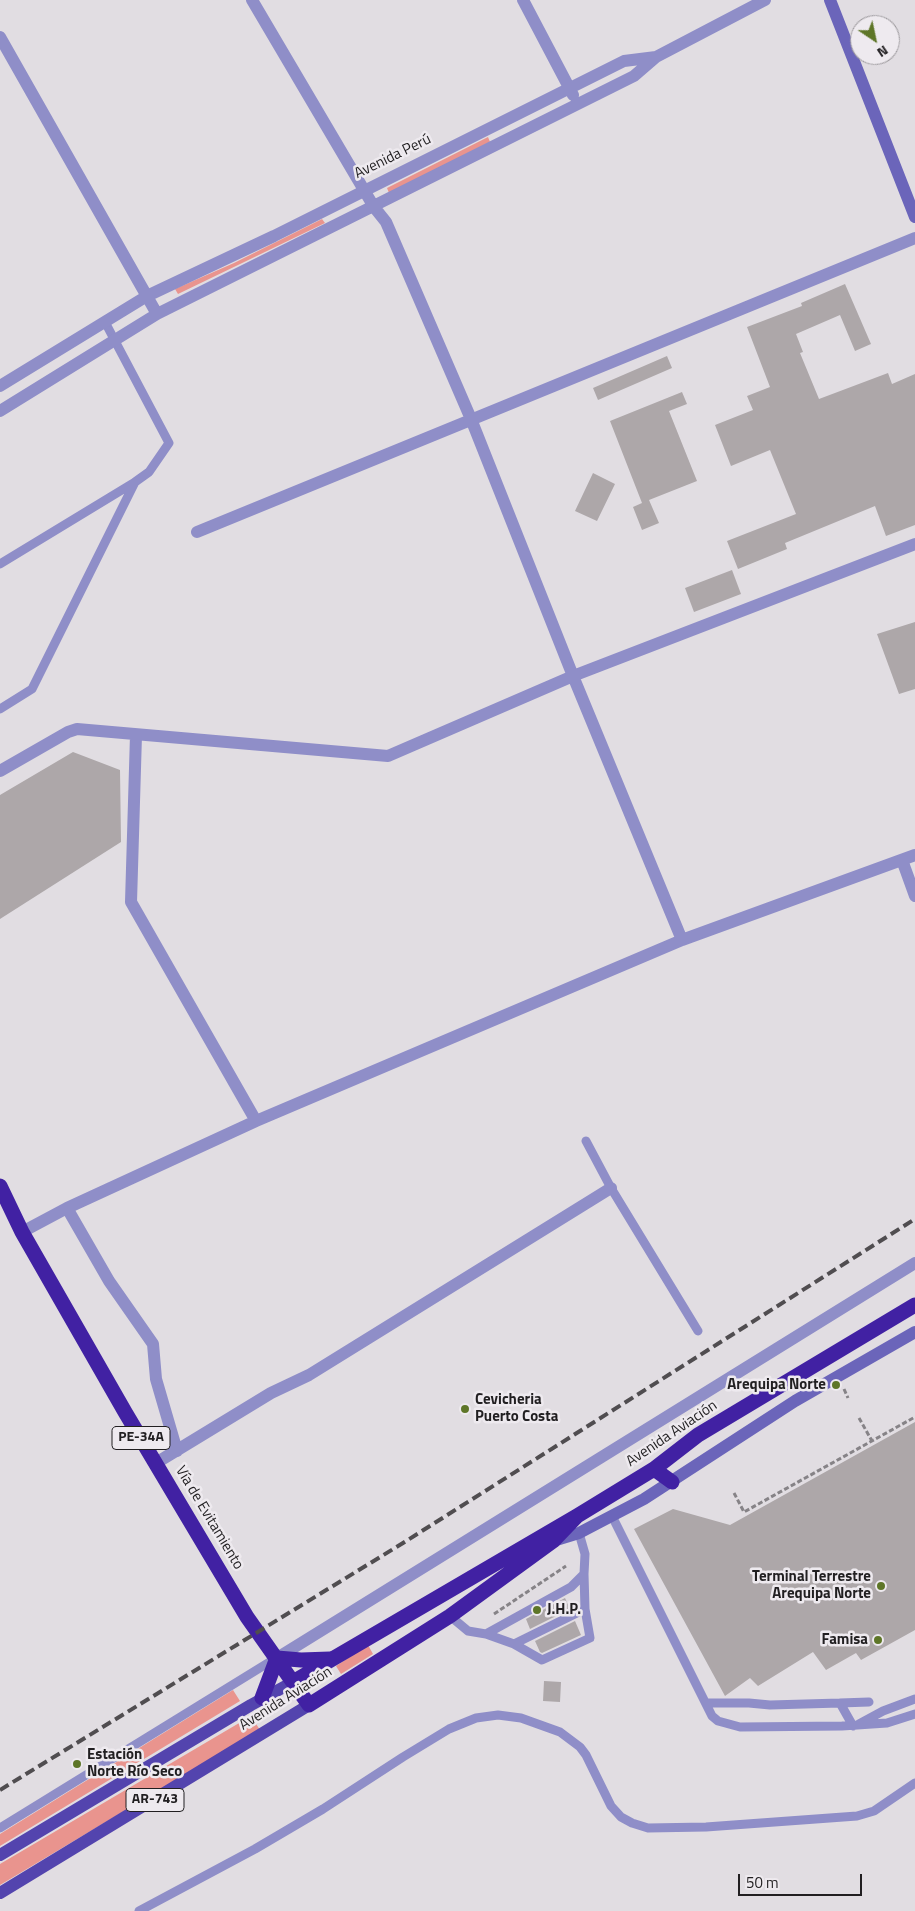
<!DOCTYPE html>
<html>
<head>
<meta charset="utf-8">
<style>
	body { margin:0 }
	#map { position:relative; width:915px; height:1911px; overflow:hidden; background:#e1dde2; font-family:"Titillium Web",sans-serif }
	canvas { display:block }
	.north { position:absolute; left:850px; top:15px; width:50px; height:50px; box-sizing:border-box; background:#eeeaef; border:1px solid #9c999d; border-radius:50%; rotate:146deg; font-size:14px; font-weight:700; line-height:20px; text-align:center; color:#211f21 }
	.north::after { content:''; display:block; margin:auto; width:18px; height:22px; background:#5e7628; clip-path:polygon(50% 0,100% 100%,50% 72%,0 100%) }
	.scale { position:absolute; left:738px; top:1874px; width:124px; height:22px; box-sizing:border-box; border:2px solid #211f21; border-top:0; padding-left:6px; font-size:15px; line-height:18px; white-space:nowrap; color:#211f21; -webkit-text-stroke:4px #eeeaef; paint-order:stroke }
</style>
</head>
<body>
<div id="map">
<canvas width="915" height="1911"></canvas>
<div class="north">N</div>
<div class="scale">50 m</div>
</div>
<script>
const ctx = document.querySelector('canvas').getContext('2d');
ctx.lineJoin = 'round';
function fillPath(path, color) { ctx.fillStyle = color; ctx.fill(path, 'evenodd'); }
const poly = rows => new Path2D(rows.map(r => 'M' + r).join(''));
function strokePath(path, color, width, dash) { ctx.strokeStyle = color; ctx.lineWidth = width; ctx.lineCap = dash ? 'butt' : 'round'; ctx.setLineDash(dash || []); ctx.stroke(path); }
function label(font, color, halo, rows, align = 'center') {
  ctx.font = font + ' "Titillium Web",sans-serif'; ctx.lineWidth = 5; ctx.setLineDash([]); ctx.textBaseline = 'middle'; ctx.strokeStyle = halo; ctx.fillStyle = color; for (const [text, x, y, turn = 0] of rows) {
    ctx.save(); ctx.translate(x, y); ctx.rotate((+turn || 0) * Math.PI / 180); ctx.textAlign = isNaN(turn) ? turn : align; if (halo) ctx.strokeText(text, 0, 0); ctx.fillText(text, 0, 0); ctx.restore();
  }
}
const green = poly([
	[488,137,490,142,389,193,387,188],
	[322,219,325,223,178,294,175,289,234,263],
	[368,1645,373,1654,341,1674,336,1666],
	[233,1690,240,1701,0,1846,0,1834],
	[251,1716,260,1730,0,1885,0,1864]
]);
const building = poly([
	[845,284,871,344,855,351,840,315,796,334,803,352,800,353,819,399,888,373,892,384,915,374,915,525,886,536,875,506,785,543,787,549,738,569,727,541,796,514,770,450,731,466,715,425,753,410,747,396,770,387,747,327,802,306,801,303],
	[667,356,672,368,598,400,593,388],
	[682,392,687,404,669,411,697,481,649,500,659,523,642,530,633,507,642,503,610,421],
	[593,473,615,484,597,521,575,511],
	[732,570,741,594,694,612,685,588],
	[915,622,915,689,899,694,877,634],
	[73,752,120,770,121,842,0,919,0,795],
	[915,1422,915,1630,861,1660,856,1653,826,1670,813,1652,758,1686,750,1678,725,1696,634,1529,673,1509,730,1525],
	[565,1598,570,1609,530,1629,526,1619],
	[575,1621,581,1635,542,1653,540,1652,535,1641],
	[544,1681,561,1682,560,1702,543,1701]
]);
const path = poly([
	[844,1389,848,1398],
	[859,1418,872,1441],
	[734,1493,744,1512,915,1417],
	[494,1614,566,1566]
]);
const lane = poly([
	[0,564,135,482],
	[0,709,32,689,135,482,149,472,169,443,105,322],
	[586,1141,611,1188,698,1331],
	[612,1516,712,1716,718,1721,740,1727,842,1726,887,1723,915,1714],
	[450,1616,468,1631,486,1634,571,1587,584,1574,585,1554,579,1533],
	[486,1634,514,1644,585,1609,584,1574],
	[514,1644,542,1660,590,1638,585,1609],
	[706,1703,749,1703,770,1705,840,1703,853,1726],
	[840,1703,869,1702],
	[859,1724,883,1711,915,1699],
	[0,1828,276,1658],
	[139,1911,255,1849,323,1809,403,1757,449,1729,476,1718,498,1715,521,1718,560,1732,580,1747,586,1755,611,1806,621,1817,632,1823,648,1828,706,1827,857,1816,874,1811,915,1783]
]);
const street = poly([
	[252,0,374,207,386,222,471,419,573,676,682,940],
	[523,0,573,95],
	[0,37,157,314],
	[0,386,147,296,274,236,624,61,656,57],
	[0,411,157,314,634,76,656,57,765,0],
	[197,532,915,238],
	[136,735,131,902,256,1121],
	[0,771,68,732,77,729,388,756,573,676,915,544],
	[902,860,915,896],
	[67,1208,109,1281,153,1344,156,1379,177,1451],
	[22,1232,67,1208,256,1121,682,940,915,855],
	[156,1463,271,1393,309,1375,611,1188],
	[277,1658,915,1263]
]);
const secondary = poly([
	[830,0,915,217],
	[553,1541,579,1533,644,1499,795,1401,915,1332]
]);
const primary = poly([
	[0,1855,251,1705,293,1682],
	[0,1893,309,1705]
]);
const highway = poly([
	[0,1186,22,1232,125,1412,247,1617,309,1705,450,1616,553,1541,577,1516],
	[654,1469,672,1482],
	[293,1682,577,1516,654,1469,698,1435,915,1305],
	[262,1698,277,1658,301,1660,330,1659]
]);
const rail = poly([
	[0,1790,403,1543,915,1219]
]);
const markers = [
	[836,1385,5,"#5e7628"],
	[465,1409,5,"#5e7628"],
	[881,1586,5,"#5e7628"],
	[537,1610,5,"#5e7628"],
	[878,1640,5,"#5e7628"],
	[77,1764,5,"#5e7628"]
];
const shields = [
	[141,1438,58],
	[155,1800,58]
];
const shieldNames = [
	["PE-34A",141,1438],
	["AR-743",155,1800]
];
const streetNames = [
	["Avenida Perú",393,157,-26],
	["Avenida Aviación",672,1434,-34],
	["Vía de Evitamiento",209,1518,59],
	["Avenida Aviación",286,1699,-32]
];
const poiNames = [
	["Arequipa Norte",826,1385],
	["Cevicheria",475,1400,"left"],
	["Puerto Costa",475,1417,"left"],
	["Terminal Terrestre",871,1577],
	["Arequipa Norte",871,1594],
	["J.H.P.",547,1610,"left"],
	["Famisa",868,1640],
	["Estación",87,1755,"left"],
	["Norte Río Seco",87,1772,"left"]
];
fillPath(green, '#e9948e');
fillPath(building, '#ada7a9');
strokePath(path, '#868387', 3, [5, 2.5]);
strokePath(lane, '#8f8ec8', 9);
strokePath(street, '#8f8ec8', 12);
strokePath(secondary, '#6b65ba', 12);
strokePath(primary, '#5344ae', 12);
strokePath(highway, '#4121a3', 15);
strokePath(rail, '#504d50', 4, [10, 5]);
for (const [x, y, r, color] of markers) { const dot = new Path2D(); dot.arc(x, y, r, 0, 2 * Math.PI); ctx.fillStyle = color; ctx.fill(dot); strokePath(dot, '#eeeaef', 2); }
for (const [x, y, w] of shields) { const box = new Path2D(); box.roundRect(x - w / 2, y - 11.5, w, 23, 4); ctx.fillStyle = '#eeeaef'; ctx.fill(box); strokePath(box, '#211f21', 1); }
label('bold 14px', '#211f21', null, shieldNames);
label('15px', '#211f21', '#eeeaef', streetNames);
label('bold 15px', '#211f21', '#eeeaef', poiNames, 'right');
</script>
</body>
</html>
